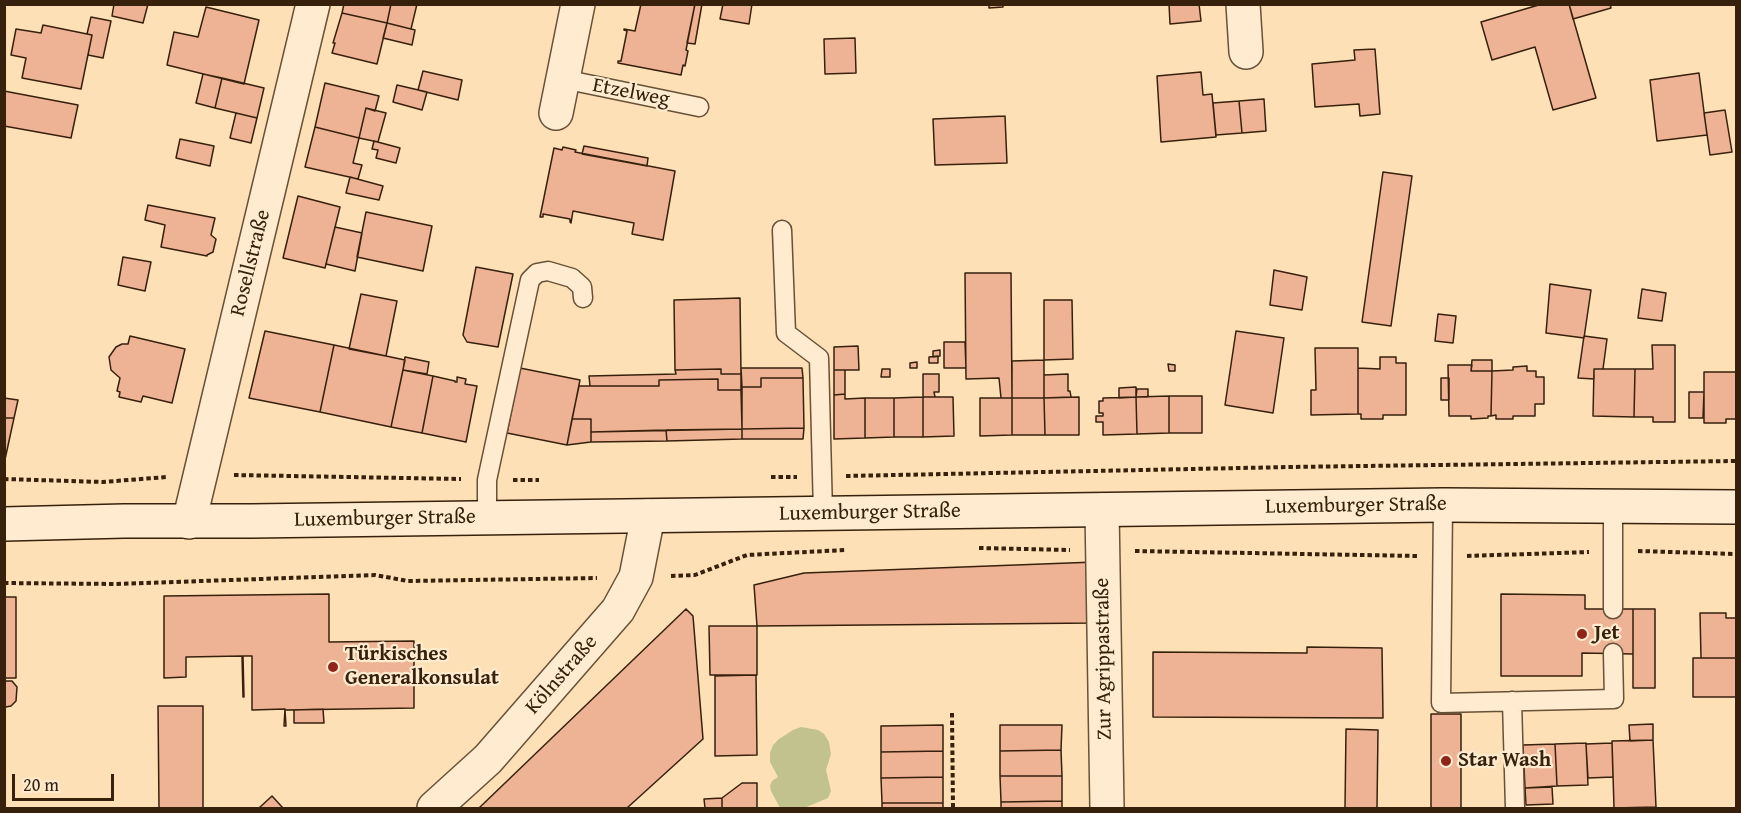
<!DOCTYPE html>
<html>
<head>
<meta charset="utf-8">
<style>
	body { margin:0 }
	#map { position:relative; width:1741px; height:813px; overflow:hidden; background:#fde0b6; font-family:"Gentium Book Plus",serif }
	canvas { display:block }
	.frame { position:absolute; inset:0; border:6px solid #37210c; pointer-events:none }
	.scale { position:absolute; left:12px; top:774px; width:102px; height:27px; box-sizing:border-box; border:3px solid #37210c; border-top:0; padding-left:8px; font-size:18px; line-height:21px; white-space:nowrap; color:#37210c; -webkit-text-stroke:4px #feebd0; paint-order:stroke }
</style>
</head>
<body>
<div id="map">
<canvas width="1741" height="813"></canvas>
<div class="frame"></div>
<div class="scale">20 m</div>
</div>
<script>
const ctx = document.querySelector('canvas').getContext('2d');
ctx.lineJoin = 'round';
function fillPath(path, color) { ctx.fillStyle = color; ctx.fill(path, 'evenodd'); }
const poly = rows => new Path2D(rows.map(r => 'M' + r).join(''));
function strokePath(path, color, width, dash) { ctx.strokeStyle = color; ctx.lineWidth = width; ctx.lineCap = dash ? 'butt' : 'round'; ctx.setLineDash(dash || []); ctx.stroke(path); }
function label(font, color, halo, rows, align = 'center') {
  ctx.font = font + ' "Gentium Book Plus",serif'; ctx.lineWidth = 4.5; ctx.setLineDash([]); ctx.textBaseline = 'middle'; ctx.strokeStyle = halo; ctx.fillStyle = color; for (const [text, x, y, turn = 0] of rows) {
    ctx.save(); ctx.translate(x, y); ctx.rotate((+turn || 0) * Math.PI / 180); ctx.textAlign = isNaN(turn) ? turn : align; if (halo) ctx.strokeText(text, 0, 0); ctx.fillText(text, 0, 0); ctx.restore();
  }
}
const green = poly([
	[801,727,818,730,824,734,829,742,831,754,826,770,831,791,828,798,804,808,780,808,771,791,770,786,772,781,778,777,770,762,770,753,773,745,779,739,793,730]
]);
const building = poly([
	[114,4,148,4,143,23,112,16,114,4],
	[344,4,391,4,387,23,342,13,344,4],
	[391,4,417,4,411,29,387,23,391,4],
	[641,4,695,4,686,50,688,51,685,66,683,65,681,75,618,63,618,61,621,61,627,31,624,30,624,29,635,31,641,4],
	[695,4,702,4,695,44,687,43,695,4],
	[723,4,752,4,749,24,720,19,723,4],
	[989,4,1003,4,1003,7,989,8,989,4],
	[1169,4,1199,4,1201,21,1170,24,1169,4],
	[1542,4,1569,4,1596,98,1553,110,1535,47,1492,60,1481,22,1542,4],
	[1569,4,1610,4,1611,8,1573,19,1569,4],
	[206,7,259,20,244,84,167,65,174,32,198,37,206,7],
	[342,13,387,23,377,64,332,53,335,43,333,43,342,13],
	[91,17,111,21,103,58,88,55,92,35,87,34,91,17],
	[387,23,415,30,412,45,383,38,387,23],
	[43,25,92,35,81,89,22,78,26,58,11,55,16,29,41,33,43,25],
	[855,38,856,73,825,74,824,39,855,38],
	[1375,49,1380,114,1360,116,1359,104,1315,107,1312,64,1355,60,1354,50,1375,49],
	[423,71,462,80,458,100,418,90,423,71],
	[1201,72,1203,95,1212,94,1216,137,1161,142,1157,76,1201,72],
	[1699,73,1707,135,1657,141,1650,80,1699,73],
	[203,74,222,78,215,108,196,103,203,74],
	[222,78,264,88,257,118,215,108,222,78],
	[325,83,379,96,375,111,366,108,359,138,315,127,325,83],
	[397,85,427,92,422,110,393,102,397,85],
	[4,91,78,105,71,138,4,126,4,91],
	[1264,99,1266,131,1242,133,1239,101,1264,99],
	[1239,101,1242,133,1216,135,1213,103,1239,101],
	[366,108,386,113,378,142,359,138,366,108],
	[1725,110,1732,152,1710,155,1704,113,1725,110],
	[236,113,257,118,251,143,230,138,236,113],
	[1005,116,1007,163,935,165,933,119,1005,116],
	[315,127,359,138,353,163,362,165,358,179,305,167,315,127],
	[180,139,214,146,210,166,176,158,180,139],
	[374,141,400,148,396,163,376,158,378,150,372,149,374,141],
	[584,146,648,158,647,166,582,154,584,146],
	[563,147,576,150,575,152,675,171,663,240,632,234,634,223,573,211,571,223,570,222,570,219,543,214,543,217,540,217,554,148,562,150,563,147],
	[1383,172,1412,176,1391,326,1362,322,1383,172],
	[350,177,383,186,379,200,346,193,350,177],
	[298,196,340,207,325,268,283,258,298,196],
	[148,205,215,218,211,235,216,239,213,252,207,255,207,256,161,247,165,225,145,220,148,205],
	[366,212,432,226,423,271,357,257,366,212],
	[335,227,362,233,355,271,326,264,335,227],
	[123,257,151,262,145,291,118,285,123,257],
	[476,267,513,274,498,347,467,342,463,335,476,267],
	[1274,270,1307,277,1302,310,1270,305,1274,270],
	[965,273,1011,273,1012,398,1001,398,999,378,966,379,965,273],
	[1550,284,1591,290,1584,338,1546,333,1550,284],
	[1642,289,1666,293,1662,321,1638,318,1642,289],
	[361,294,397,301,386,356,349,349,361,294],
	[740,298,741,374,721,374,721,369,675,370,674,300,740,298],
	[1044,300,1072,300,1073,359,1044,360,1044,300],
	[1438,314,1456,316,1453,343,1435,341,1438,314],
	[265,331,334,345,320,412,249,398,265,331],
	[1236,331,1284,338,1273,413,1225,405,1236,331],
	[130,336,185,349,172,403,143,396,141,402,119,397,120,392,117,391,120,378,111,370,109,357,116,347,122,344,128,344,130,336],
	[1584,336,1607,339,1603,369,1594,369,1594,379,1578,378,1584,336],
	[944,342,965,342,966,368,944,368,944,342],
	[334,345,405,360,391,427,320,412,334,345],
	[1652,345,1675,345,1675,422,1653,422,1653,417,1634,417,1635,369,1653,369,1652,345],
	[858,346,859,370,834,370,834,347,858,346],
	[1315,348,1358,348,1358,414,1311,415,1311,390,1316,390,1315,348],
	[940,350,940,356,933,357,933,351,940,350],
	[938,356,938,363,929,363,929,357,938,356],
	[405,357,429,362,427,374,403,370,405,357],
	[1380,357,1396,357,1396,363,1406,363,1406,415,1383,415,1383,419,1361,419,1361,414,1358,414,1358,368,1380,369,1380,357],
	[1044,360,1044,398,1012,398,1012,361,1044,360],
	[1472,360,1492,360,1492,371,1471,371,1472,360],
	[917,362,917,368,910,368,910,363,917,362],
	[1168,364,1175,365,1175,371,1169,371,1168,364],
	[1448,365,1472,365,1471,371,1492,371,1491,416,1488,416,1488,418,1471,419,1471,416,1449,416,1448,365],
	[1527,366,1527,371,1536,371,1536,377,1544,377,1544,404,1535,404,1535,416,1513,416,1513,419,1496,419,1496,415,1491,416,1492,371,1513,370,1513,367,1527,366],
	[520,368,580,380,567,445,507,433,520,368],
	[741,368,802,368,803,378,761,378,761,387,742,387,741,368],
	[721,369,721,374,741,374,741,390,718,390,718,379,659,380,659,386,590,386,589,376,676,374,675,370,721,369],
	[882,369,890,369,890,377,881,377,882,369],
	[1594,369,1635,369,1634,417,1593,416,1594,369],
	[403,370,433,376,422,433,391,427,403,370],
	[834,370,845,370,845,394,834,395,834,370],
	[1704,372,1736,372,1736,419,1726,419,1726,423,1704,423,1704,372],
	[923,374,939,374,939,392,934,392,935,397,923,397,923,374],
	[1068,374,1068,391,1070,391,1071,397,1044,398,1044,375,1068,374],
	[433,376,455,381,455,382,457,382,457,377,466,379,465,384,477,386,466,442,422,433,433,376],
	[761,378,803,378,804,428,742,429,742,387,761,387,761,378],
	[1441,378,1449,378,1449,400,1441,400,1441,378],
	[718,379,718,390,741,390,742,429,591,432,591,419,572,419,579,386,659,386,659,380,718,379],
	[1136,387,1136,397,1119,398,1119,388,1136,387],
	[1137,389,1148,389,1148,397,1136,397,1137,389],
	[1689,392,1704,392,1703,418,1689,418,1689,392],
	[845,394,845,399,865,398,865,438,834,439,834,395,845,394],
	[1169,396,1202,396,1202,433,1169,433,1169,396],
	[1169,396,1169,433,1137,434,1136,397,1169,396],
	[923,397,923,437,894,437,894,398,923,397],
	[923,397,953,397,954,436,923,437,923,397],
	[1079,397,1079,435,1045,435,1044,398,1079,397],
	[1136,397,1137,434,1103,435,1103,422,1096,422,1096,416,1103,416,1103,413,1099,413,1099,401,1103,401,1103,398,1136,397],
	[4,398,18,400,14,418,4,418,4,398],
	[865,398,894,398,894,437,865,438,865,398],
	[980,398,1012,398,1012,435,980,436,980,398],
	[1012,398,1044,398,1045,435,1012,435,1012,398],
	[4,418,14,418,4,464,4,418],
	[572,419,591,419,591,442,567,445,572,419],
	[804,428,803,439,742,439,742,429,804,428],
	[742,429,742,439,667,441,666,430,742,429],
	[666,430,667,441,591,442,591,432,666,430],
	[1095,562,1095,623,757,626,754,585,804,573,1095,562],
	[329,594,329,642,414,641,414,708,285,710,286,726,284,726,285,709,252,710,252,656,243,656,244,697,243,697,242,656,186,657,186,677,164,678,164,596,329,594],
	[1501,594,1585,595,1585,609,1633,609,1633,654,1582,653,1582,676,1501,676,1501,594],
	[4,597,16,597,16,678,4,678,4,597],
	[686,609,693,616,703,739,627,808,479,808,686,609],
	[1633,609,1655,609,1655,688,1633,688,1633,609],
	[1700,613,1726,613,1726,618,1736,618,1736,658,1701,658,1700,613],
	[709,626,757,626,757,675,710,675,709,626],
	[1307,647,1382,648,1383,718,1153,717,1153,652,1307,653,1307,647],
	[1693,658,1736,658,1736,697,1693,697,1693,658],
	[756,675,757,755,715,756,715,676,756,675],
	[4,681,12,681,17,687,16,701,11,706,6,707,4,707,4,681],
	[158,706,203,706,203,808,159,808,158,706],
	[323,709,324,723,294,723,294,710,323,709],
	[1431,714,1461,714,1461,808,1431,808,1431,714],
	[1653,724,1653,740,1630,741,1629,725,1653,724],
	[943,725,943,751,881,752,881,726,943,725],
	[1000,725,1062,725,1061,750,1000,751,1000,725],
	[1346,729,1378,730,1377,808,1345,808,1346,729],
	[1653,740,1656,807,1614,808,1612,741,1653,740],
	[1586,743,1588,785,1557,786,1555,744,1586,743],
	[1612,743,1613,777,1588,778,1586,744,1612,743],
	[1555,744,1557,786,1525,788,1523,745,1555,744],
	[1061,750,1062,776,1000,776,1000,751,1061,750],
	[943,751,943,777,881,778,881,752,943,751],
	[1000,776,1062,776,1062,801,1001,802,1000,776],
	[943,777,943,803,882,803,881,778,943,777],
	[742,783,757,783,757,808,722,808,722,798,742,783],
	[1552,787,1553,804,1526,805,1525,788,1552,787],
	[272,796,283,808,259,808,272,796],
	[722,798,722,808,705,808,704,799,722,798],
	[1062,801,1062,808,1001,808,1001,802,1062,801],
	[882,803,943,803,943,808,882,808,882,803]
]);
const path = poly([
	[234,475,461,479],
	[846,476,1290,467,1736,461],
	[771,477,797,477],
	[4,479,103,482,167,477],
	[513,480,539,480],
	[979,548,1070,550],
	[1135,551,1418,556],
	[1638,551,1736,554],
	[1467,556,1589,552],
	[671,576,695,575,747,555,845,550],
	[4,583,116,584,375,575,408,581,597,578],
	[952,713,953,808]
]);
const lane = poly([
	[563,79,699,107],
	[782,230,786,333,819,358,823,513],
	[1443,505,1441,703,1614,699,1613,653],
	[1613,506,1613,609],
	[487,518,487,480,530,280,537,273,548,271,572,278,582,287,583,298],
	[1512,701,1515,808]
]);
const street = poly([
	[1243,4,1246,52],
	[556,113,578,4],
	[1102,510,1107,808],
	[189,522,313,4],
	[434,808,488,759,618,610,636,577,648,516]
]);
const secondary = poly([
	[4,524,124,521,251,521,1443,505,1736,507]
]);
const markers = [
	[1582,634,6,"#8f2418"],
	[333,667,6,"#8f2418"],
	[1446,761,6,"#8f2418"]
];
const streetNames = [
	["Etzelweg",631,93,11],
	["Rosellstraße",251,263,-76],
	["Luxemburger Straße",1356,506,-1],
	["Luxemburger Straße",870,513,-1],
	["Luxemburger Straße",385,519,-1],
	["Zur Agrippastraße",1104,659,-91],
	["Kölnstraße",562,675,-49]
];
const poiNames = [
	["Jet",1594,634],
	["Türkisches",345,655],
	["Generalkonsulat",345,679],
	["Star Wash",1458,761]
];
fillPath(green, '#c1c28d');
fillPath(building, '#eeb294');
strokePath(building, '#37210c', 1.5);
strokePath(lane, '#685136', 21);
strokePath(street, '#685136', 36);
strokePath(secondary, '#37210c', 36);
strokePath(path, '#37210c', 4, [4.5, 3]);
strokePath(lane, '#feebd0', 18);
strokePath(street, '#feebd0', 33);
strokePath(secondary, '#feebd0', 33);
for (const [x, y, r, color] of markers) { const dot = new Path2D(); dot.arc(x, y, r, 0, 2 * Math.PI); ctx.fillStyle = color; ctx.fill(dot); strokePath(dot, '#feebd0', 2); }
label('21px', '#37210c', '#feebd0', streetNames);
label('bold 21px', '#37210c', '#feebd0', poiNames, 'left');
</script>
</body>
</html>
